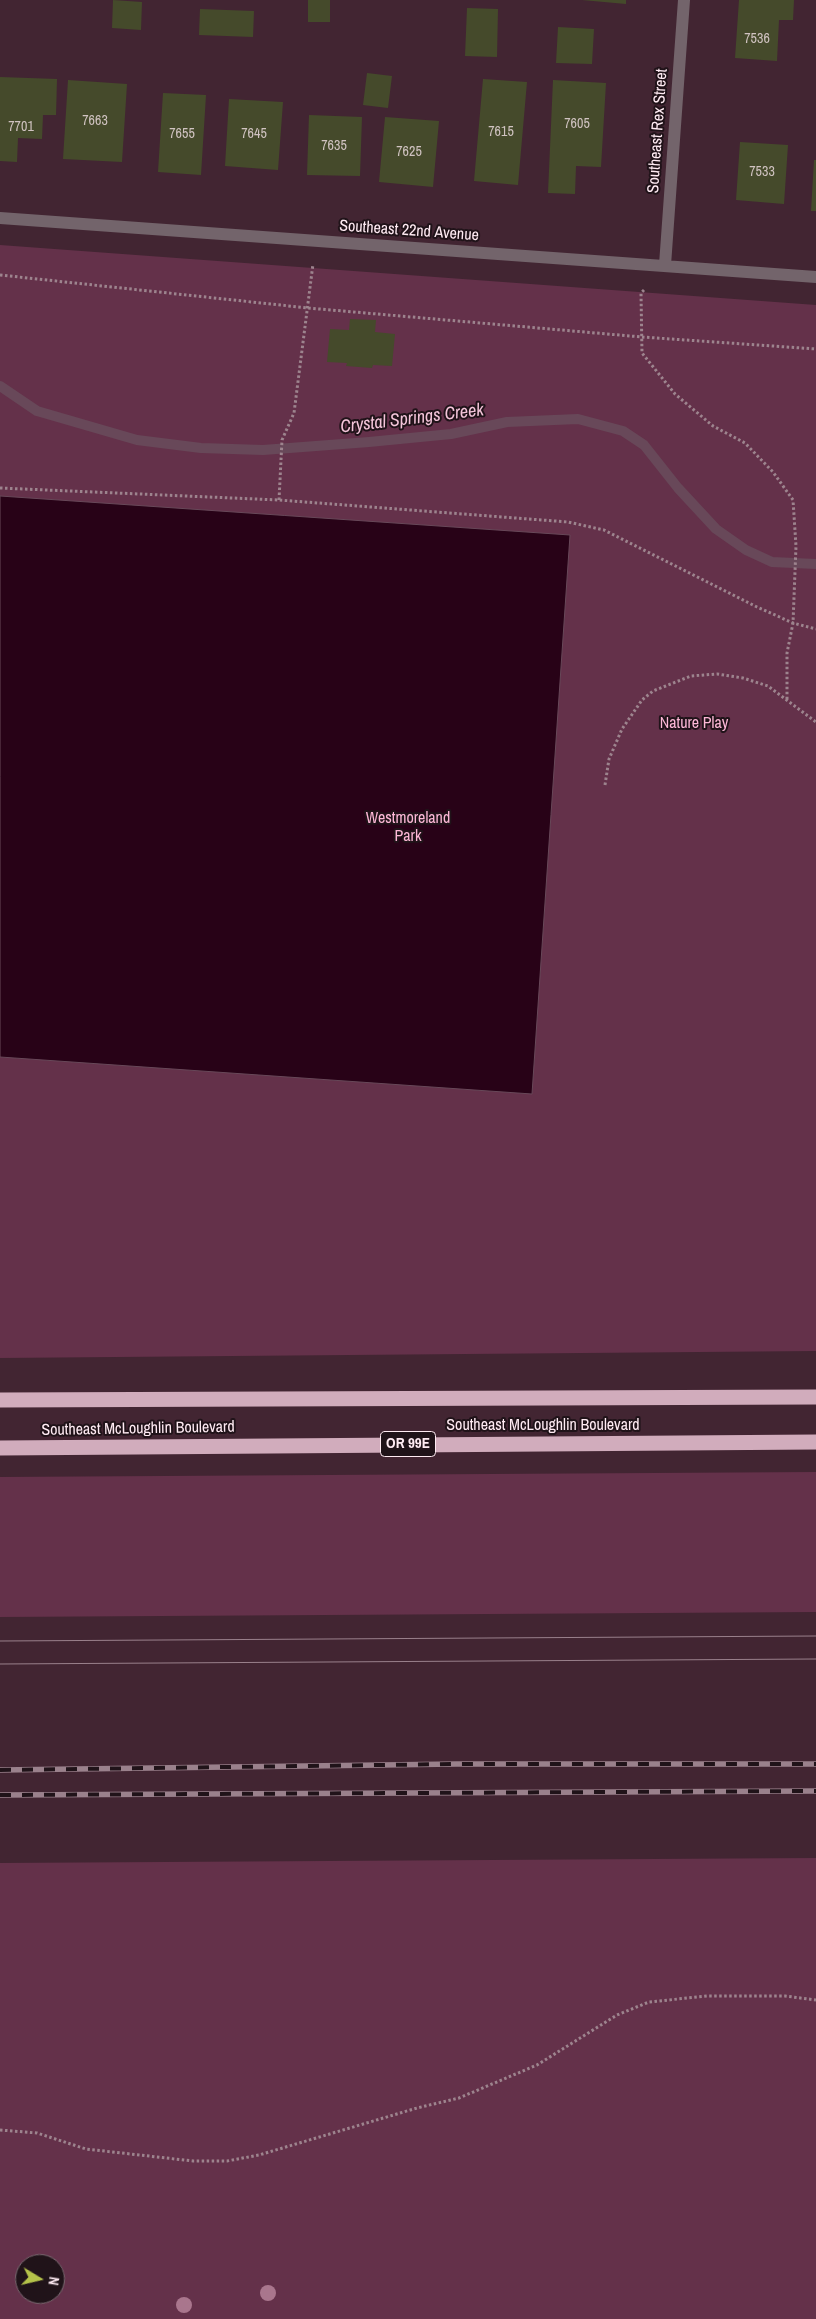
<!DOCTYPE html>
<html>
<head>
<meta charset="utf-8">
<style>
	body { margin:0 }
	#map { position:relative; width:816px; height:2319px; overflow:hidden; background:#422532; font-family:"Archivo Narrow",sans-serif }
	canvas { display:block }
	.north { position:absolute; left:15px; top:2254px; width:50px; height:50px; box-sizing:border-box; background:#201319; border:1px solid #796970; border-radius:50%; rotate:99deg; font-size:14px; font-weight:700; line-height:20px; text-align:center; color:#ffebf3 }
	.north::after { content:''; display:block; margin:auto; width:18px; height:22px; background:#b5c24a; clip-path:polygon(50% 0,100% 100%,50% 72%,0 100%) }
</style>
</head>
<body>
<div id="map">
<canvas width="816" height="2319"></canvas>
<div class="north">N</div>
</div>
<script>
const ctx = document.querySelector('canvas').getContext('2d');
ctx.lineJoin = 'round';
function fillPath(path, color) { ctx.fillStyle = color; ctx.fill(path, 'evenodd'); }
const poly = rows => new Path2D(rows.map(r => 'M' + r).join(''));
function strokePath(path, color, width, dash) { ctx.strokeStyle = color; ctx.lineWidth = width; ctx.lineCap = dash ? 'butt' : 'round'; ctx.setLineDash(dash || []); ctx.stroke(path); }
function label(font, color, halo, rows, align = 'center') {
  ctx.font = font + ' "Archivo Narrow",sans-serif'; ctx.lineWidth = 4; ctx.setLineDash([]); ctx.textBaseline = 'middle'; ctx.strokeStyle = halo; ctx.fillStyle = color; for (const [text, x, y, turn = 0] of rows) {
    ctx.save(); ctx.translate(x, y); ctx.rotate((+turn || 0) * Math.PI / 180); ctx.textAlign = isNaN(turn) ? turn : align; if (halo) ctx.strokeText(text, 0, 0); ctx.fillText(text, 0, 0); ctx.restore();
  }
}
const green = poly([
	[0,245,816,305,816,1351,0,1358],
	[816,1472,816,1612,0,1617,0,1477],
	[816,1858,816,2319,0,2319,0,1863],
	[25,2264,55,2264,55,2294,25,2294]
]);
const water = poly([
	[0,496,570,535,532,1094,0,1057,0,496]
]);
const stream = poly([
	[0,386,37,411,137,440,201,448,263,450,369,442,451,434,507,422,578,419,623,431,644,445,678,488,716,529,746,550,772,562,816,564]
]);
const building = poly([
	[113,0,142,2,141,30,112,28],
	[308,0,330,0,330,22,308,22],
	[582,0,626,0,626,4],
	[739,0,794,0,793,20,779,20,777,61,735,58],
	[467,8,498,9,497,57,465,56],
	[200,9,254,11,253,37,199,35],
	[558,27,594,29,592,64,556,63],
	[367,73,392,76,388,108,363,105],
	[0,77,57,79,56,115,43,115,42,139,18,138,17,162,0,161],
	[483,79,527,82,518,185,474,181],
	[68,80,127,84,122,162,63,159],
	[553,80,606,83,601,167,576,166,575,194,548,193],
	[163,93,206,95,201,175,158,172],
	[229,99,283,102,278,170,225,166],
	[309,115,362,117,360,176,307,175],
	[385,117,439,121,433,187,379,182],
	[740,142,788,145,784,204,736,200],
	[814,160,816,160,816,211,811,211],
	[350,319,376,320,375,332,395,334,392,366,373,365,372,368,346,366,347,363,327,362,330,329,349,330]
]);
const path = poly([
	[0,275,308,308,642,337,816,349],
	[644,290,641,293,642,353,675,394,713,426,745,443,773,472,793,500,796,546,793,623,787,653,787,701],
	[0,488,279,500,568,522,604,530,757,607,793,623,816,629],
	[279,500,282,440,294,413,313,264],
	[605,785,609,759,622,729,642,700,653,691,691,676,717,674,743,678,768,686,816,722],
	[0,2130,37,2133,86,2149,193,2161,227,2161,259,2155,417,2108,459,2098,537,2065,617,2015,649,2002,707,1996,785,1996,816,2000]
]);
const minor = poly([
	[0,218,816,277],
	[665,265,684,0]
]);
const highway = poly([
	[0,1400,816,1397],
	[0,1448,816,1442]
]);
const tram = poly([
	[0,1641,816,1636],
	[0,1664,816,1659]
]);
const rail = poly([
	[0,1770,457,1764,816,1764],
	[0,1795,816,1791]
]);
const trees = [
	[268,2293],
	[184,2305]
];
const numberNames = [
	["7536",757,39],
	["7663",95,121],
	["7605",577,124],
	["7701",21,127],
	["7615",501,132],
	["7655",182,134],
	["7645",254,134],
	["7635",334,146],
	["7625",409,152],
	["7533",762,172]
];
const shields = [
	[408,1444,55]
];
const shieldNames = [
	["OR 99E",408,1444]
];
const streetNames = [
	["Southeast Rex Street",658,131,-86],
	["Southeast 22nd Avenue",409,231,4],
	["Southeast McLoughlin Boulevard",543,1426],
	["Southeast McLoughlin Boulevard",138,1429,-1]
];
const parkNames = [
	["Nature Play",694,724],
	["Westmoreland",408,819],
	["Park",408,837]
];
const waterNames = [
	["Crystal Springs Creek",412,419,-7]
];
fillPath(green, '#64314a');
fillPath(water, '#280217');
strokePath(water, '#684859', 1);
strokePath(stream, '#684859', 10);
fillPath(building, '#454a2b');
strokePath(path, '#9d848e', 3, [2.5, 2.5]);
strokePath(minor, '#73646b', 12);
strokePath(highway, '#d1acbc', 15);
strokePath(tram, '#9a818c', 1);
strokePath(rail, '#9a818c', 5.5);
strokePath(rail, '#201319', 4, [11]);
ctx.fillStyle = '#a9768d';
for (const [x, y] of trees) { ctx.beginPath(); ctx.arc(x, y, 8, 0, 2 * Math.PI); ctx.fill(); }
label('14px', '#d0c3c1', null, numberNames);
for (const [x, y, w] of shields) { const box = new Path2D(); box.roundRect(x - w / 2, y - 12.5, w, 25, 4); ctx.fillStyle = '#201319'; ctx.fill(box); strokePath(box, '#ffebf3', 1); }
label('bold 15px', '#ffebf3', null, shieldNames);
label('16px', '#ffebf3', '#201319', streetNames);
label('16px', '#fdb8d7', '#201319', parkNames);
label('italic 18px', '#f4c5da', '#201319', waterNames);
</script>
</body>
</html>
